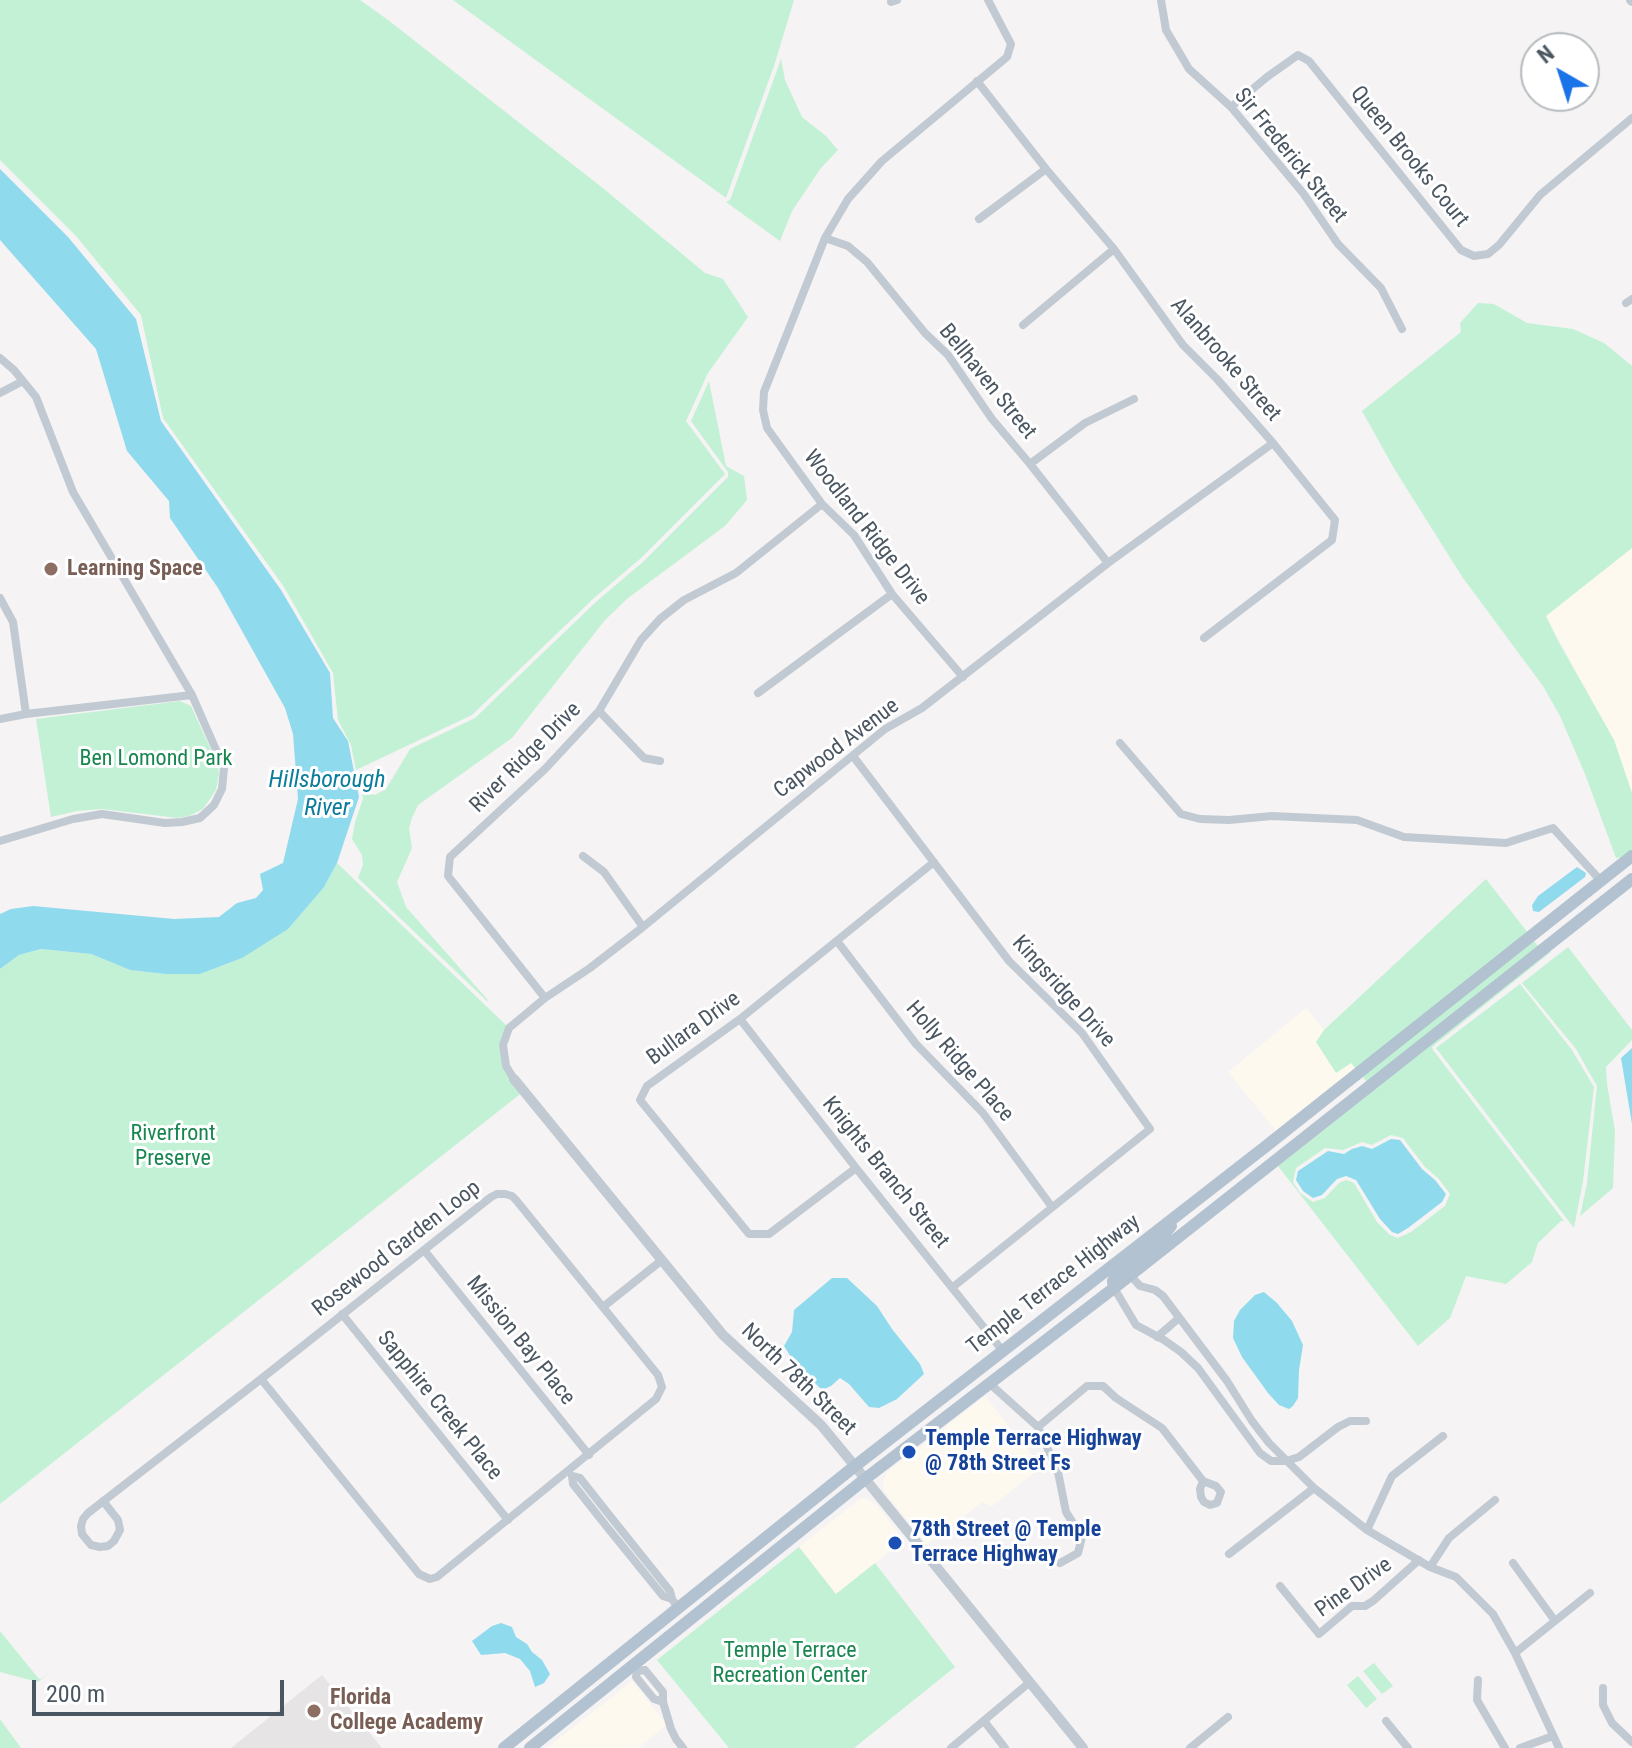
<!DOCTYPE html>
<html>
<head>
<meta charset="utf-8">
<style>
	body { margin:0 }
	#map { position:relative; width:1632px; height:1748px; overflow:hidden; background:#f5f3f3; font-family:"Roboto Condensed",sans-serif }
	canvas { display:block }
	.north { position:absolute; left:1520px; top:32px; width:80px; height:80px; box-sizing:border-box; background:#fff; border:2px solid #b7bbc0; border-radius:50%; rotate:321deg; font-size:22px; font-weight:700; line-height:32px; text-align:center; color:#4a5661 }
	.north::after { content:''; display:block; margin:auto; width:28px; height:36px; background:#1a73e8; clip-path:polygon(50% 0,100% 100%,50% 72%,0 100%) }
	.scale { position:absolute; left:32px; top:1680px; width:252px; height:36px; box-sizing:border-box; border:4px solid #4a5661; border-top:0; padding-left:10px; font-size:24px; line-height:28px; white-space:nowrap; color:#4a5661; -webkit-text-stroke:6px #fff; paint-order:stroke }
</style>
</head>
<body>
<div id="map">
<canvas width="1632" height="1748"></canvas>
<div class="north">N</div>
<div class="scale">200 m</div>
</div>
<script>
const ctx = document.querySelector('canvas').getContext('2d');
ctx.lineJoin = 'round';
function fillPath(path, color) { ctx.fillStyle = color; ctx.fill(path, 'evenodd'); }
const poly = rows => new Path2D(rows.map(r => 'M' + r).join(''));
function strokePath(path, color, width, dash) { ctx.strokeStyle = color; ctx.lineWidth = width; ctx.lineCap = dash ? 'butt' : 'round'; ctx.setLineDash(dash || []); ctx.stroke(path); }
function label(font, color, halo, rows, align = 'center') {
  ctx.font = font + ' "Roboto Condensed",sans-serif'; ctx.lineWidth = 6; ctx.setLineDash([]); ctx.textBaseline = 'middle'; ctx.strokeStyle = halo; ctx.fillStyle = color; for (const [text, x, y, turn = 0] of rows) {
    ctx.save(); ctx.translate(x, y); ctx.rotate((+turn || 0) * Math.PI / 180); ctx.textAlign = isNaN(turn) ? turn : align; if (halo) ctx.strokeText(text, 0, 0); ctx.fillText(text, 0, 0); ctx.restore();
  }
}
const commercial = poly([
	[1632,548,1632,793,1614,740,1546,616],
	[1306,1008,1324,1030,1316,1042,1337,1072,1352,1063,1356,1069,1277,1132,1228,1072],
	[985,1396,1041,1467,991,1507,982,1502,927,1545,884,1491,883,1483,886,1473],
	[861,1498,868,1499,876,1504,904,1540,836,1594,799,1547],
	[632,1681,667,1725,638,1748,547,1748]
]);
const education = poly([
	[322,1675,382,1748,231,1748]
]);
const green = poly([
	[0,0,360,0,388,20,604,189,705,273,723,279,748,317,708,373,686,421,725,474,641,558,594,598,472,715,356,770,351,745,338,720,333,673,284,587,163,418,141,315,76,236,0,160],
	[453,0,794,0,774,66,726,198],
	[781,59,785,80,802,117,826,136,838,150,821,168,792,211,780,241,726,202,730,200],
	[1478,303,1494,304,1527,323,1573,329,1604,343,1632,366,1632,548,1546,616,1557,639,1614,740,1632,793,1632,850,1624,857,1616,858,1585,774,1560,716,1543,686,1463,578,1395,470,1362,411,1461,332,1460,323],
	[709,381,726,466,744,476,747,500,725,526,628,598,605,620,512,738,418,805,412,818,409,828,412,848,397,882,406,907,487,999,488,1002,358,878,363,865,362,855,352,839,355,822,363,799,362,793,375,795,386,789,410,749,475,718,597,601,644,561,728,477,728,472,691,421],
	[180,701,191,706,218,765,219,774,216,790,203,809,189,816,178,818,102,809,77,811,51,817,36,719],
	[337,863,509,1028,503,1045,506,1066,524,1091,0,1504,0,969,19,955,41,949,91,954,130,970,165,974,200,974,242,958,324,887],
	[1486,879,1528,933,1356,1069,1351,1063,1336,1073,1316,1042,1324,1030],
	[1534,941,1539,947,1367,1082,1362,1076],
	[1568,947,1632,1030,1632,1040,1606,1067,1607,1084,1615,1131,1613,1188,1580,1216,1587,1183,1597,1086,1576,1049,1522,983],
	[1550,951,1551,952,1432,1047,1433,1050,1564,1221,1561,1221,1538,1243,1532,1262,1506,1284,1466,1276,1450,1318,1418,1346,1278,1166],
	[1391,1135,1403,1138,1425,1167,1438,1178,1450,1194,1445,1206,1411,1232,1398,1238,1390,1235,1377,1222,1354,1183,1346,1180,1339,1183,1325,1198,1313,1202,1300,1193,1293,1182,1296,1168,1325,1148,1343,1150,1362,1142,1372,1145],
	[1520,984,1572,1050,1594,1087,1583,1181,1574,1228,1436,1048],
	[799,1547,836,1594,875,1563,955,1667,854,1748,729,1748,657,1660],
	[0,1631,39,1679,41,1679,55,1668,38,1682,0,1672],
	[1374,1663,1393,1686,1382,1694,1363,1671],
	[1358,1676,1377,1699,1366,1708,1347,1685],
	[0,1719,21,1748,0,1748]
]);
const water = poly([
	[0,169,68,237,136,319,161,421,281,590,330,673,333,718,348,741,359,797,337,863,324,887,288,929,242,958,200,974,165,974,130,970,91,954,41,949,19,955,0,969,0,914,11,909,33,906,174,919,219,917,237,903,256,898,263,890,260,874,283,863,298,799,293,734,285,708,218,588,170,518,169,501,127,451,96,349,0,240],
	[1577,867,1586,873,1585,877,1539,912,1533,911,1532,905,1538,896],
	[1632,1048,1632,1124,1621,1058],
	[1391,1139,1400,1140,1422,1169,1435,1180,1446,1194,1442,1202,1408,1228,1398,1234,1392,1232,1380,1219,1356,1180,1346,1176,1337,1179,1322,1195,1313,1198,1303,1191,1296,1180,1298,1171,1328,1151,1344,1154,1352,1149,1362,1146,1372,1149],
	[832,1278,847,1278,877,1306,892,1329,920,1364,924,1374,897,1399,879,1408,869,1407,849,1384,840,1378,831,1386,822,1390,794,1362,784,1346,792,1332,794,1310],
	[1264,1292,1277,1303,1292,1321,1303,1345,1299,1370,1298,1398,1293,1406,1289,1409,1279,1405,1268,1393,1242,1357,1233,1338,1234,1321,1240,1310,1255,1295],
	[501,1623,512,1627,516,1637,527,1644,532,1652,542,1660,550,1674,544,1683,535,1687,530,1671,520,1659,505,1653,481,1655,472,1641,492,1626]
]);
const minor = poly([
	[1161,0,1166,30,1189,69,1231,107,1303,193,1338,244,1381,288,1402,329],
	[891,2,897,0],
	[977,81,1046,169,1114,249,1183,345,1217,379,1273,443,1335,520,1332,540,1204,638],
	[1231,107,1267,77,1298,55,1309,61,1461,250,1474,256,1488,254,1499,245,1540,195,1632,118],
	[979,219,1046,169],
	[825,238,848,246,867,262,925,333,948,355,992,419,1030,464,1108,563],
	[1626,303,1632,299],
	[1023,325,1114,249],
	[0,358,14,370,36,397,73,492,192,695,224,768,222,789,214,805,200,818,182,822,165,823,102,814,73,819,0,841],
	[0,393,23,381],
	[1030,464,1085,423,1134,399],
	[0,598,13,622,26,714],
	[963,677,892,594,854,535,822,504,767,428,763,410,764,392,825,238,848,199,882,161,1007,57,1011,44,988,0],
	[758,693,892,594],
	[599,711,644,758,660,761],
	[0,719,26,714,192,695],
	[1120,743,1181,814,1200,819,1229,820,1272,816,1357,820,1404,837,1506,843,1553,828,1601,881],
	[853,756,1009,961,1082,1033,1150,1129,953,1287],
	[583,856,604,872,643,927],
	[837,941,916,1044,983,1113,1052,1207],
	[545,998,448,876,450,857,545,769,599,711,641,640,660,619,684,600,736,573,822,504],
	[740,1019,856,1168,1002,1350],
	[514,1079,506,1066,503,1045,509,1028,545,998,590,968,643,927,885,729,922,708,1108,563,1273,443],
	[856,1168,769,1234,749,1234,640,1100,647,1086,740,1019,934,862],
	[497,1194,505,1194,512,1196,516,1200,658,1375,662,1387,656,1399,437,1577,430,1579,419,1574,261,1379,491,1197,497,1194],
	[424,1250,589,1455],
	[1130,1275,1140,1286,1155,1290,1163,1296,1227,1381,1252,1421,1269,1443,1314,1488,1367,1530,1430,1567,1456,1577,1493,1614,1515,1653,1559,1748],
	[1114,1288,1136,1325,1164,1340,1181,1352,1198,1368,1260,1453,1271,1461,1286,1461,1299,1457,1338,1427,1350,1421,1366,1421],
	[603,1307,662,1260],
	[342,1314,508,1520],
	[1157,1337,1179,1318],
	[989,1383,1038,1427,1058,1472,1066,1512,1082,1537,1078,1553,1060,1563],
	[1038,1427,1087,1386,1103,1386,1116,1398,1162,1428,1203,1481,1200,1489,1201,1497,1204,1502,1210,1505,1217,1503,1221,1492,1216,1486,1203,1481],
	[103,1501,118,1520,120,1530,114,1541,108,1546,100,1547,91,1545,82,1534,81,1526,83,1519,88,1513,261,1379],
	[1367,1530,1392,1476,1443,1436],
	[1229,1554,1314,1488],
	[1513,1563,1555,1621],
	[1430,1567,1449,1538,1495,1500],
	[1280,1586,1319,1634,1352,1606,1365,1606,1373,1601,1419,1560],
	[672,1599,663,1596,607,1527,573,1484,572,1476,580,1478,614,1521,670,1591,672,1599,678,1608],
	[1515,1653,1590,1593],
	[635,1669,637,1671,636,1677,654,1699,663,1702],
	[637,1671,645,1670,663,1692,663,1702,671,1729,676,1739,683,1748],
	[1478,1680,1477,1700,1505,1748],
	[1603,1688,1603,1705,1612,1723,1632,1742],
	[984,1721,1005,1748],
	[1386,1721,1408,1748],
	[951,1748,1030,1682],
	[1190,1748,1228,1717],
	[1520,1748,1553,1736]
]);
const tertiary = poly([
	[1631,0,1632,1],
	[514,1079,723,1335,821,1425,845,1454,1083,1748]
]);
const primary = poly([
	[1114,1288,1113,1281,1118,1272,1161,1238,1171,1226],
	[504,1748,855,1466,1265,1147,1632,856],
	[530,1748,865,1479,1114,1288,1632,879]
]);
const markers = [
	[51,569,8,"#8d6e63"],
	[909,1452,8,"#1a4fb4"],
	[895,1543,8,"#1a4fb4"],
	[314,1711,8,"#8d6e63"]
];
const streetNames = [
	["Sir Frederick Street",1290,156,51],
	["Queen Brooks Court",1409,157,51],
	["Alanbrooke Street",1225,360,49],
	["Bellhaven Street",987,382,51],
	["Woodland Ridge Drive",866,528,52],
	["Capwood Avenue",837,749,-37],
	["River Ridge Drive",526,758,-45],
	["Kingsridge Drive",1063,992,48],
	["Bullara Drive",694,1029,-36],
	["Holly Ridge Place",959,1062,49],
	["Knights Branch Street",885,1173,51],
	["Rosewood Garden Loop",397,1249,-38],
	["Temple Terrace Highway",1054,1285,-38],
	["Mission Bay Place",520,1341,51],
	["North 78th Street",798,1380,44],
	["Sapphire Creek Place",439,1406,51],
	["Pine Drive",1354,1588,-35]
];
const educationNames = [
	["Learning Space",67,569],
	["Florida",330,1698],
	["College Academy",330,1723]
];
const parkNames = [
	["Ben Lomond Park",156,759],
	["Riverfront",173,1134],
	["Preserve",173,1159],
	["Temple Terrace",790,1651],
	["Recreation Center",790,1676]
];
const transitNames = [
	["Temple Terrace Highway",925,1439],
	["@ 78th Street Fs",925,1464],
	["78th Street @ Temple",911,1530],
	["Terrace Highway",911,1555]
];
const waterNames = [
	["Hillsborough",327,781],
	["River",327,809]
];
fillPath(commercial, '#fdf9ef');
fillPath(education, '#e6e4e5');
fillPath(green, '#c3f1d5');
fillPath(water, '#90daee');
strokePath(minor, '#c1cad2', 8);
strokePath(tertiary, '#c1cad2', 10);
strokePath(primary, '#b3c2d1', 12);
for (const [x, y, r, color] of markers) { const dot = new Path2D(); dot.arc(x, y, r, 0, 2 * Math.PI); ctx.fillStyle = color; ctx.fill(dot); strokePath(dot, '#fff', 3); }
label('22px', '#4a5661', '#fff', streetNames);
label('bold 22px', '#785e54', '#fff', educationNames, 'left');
label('22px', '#17864f', '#fff', parkNames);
label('bold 22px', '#164399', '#fff', transitNames, 'left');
label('italic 24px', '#0c7c9b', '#fff', waterNames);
</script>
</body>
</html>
